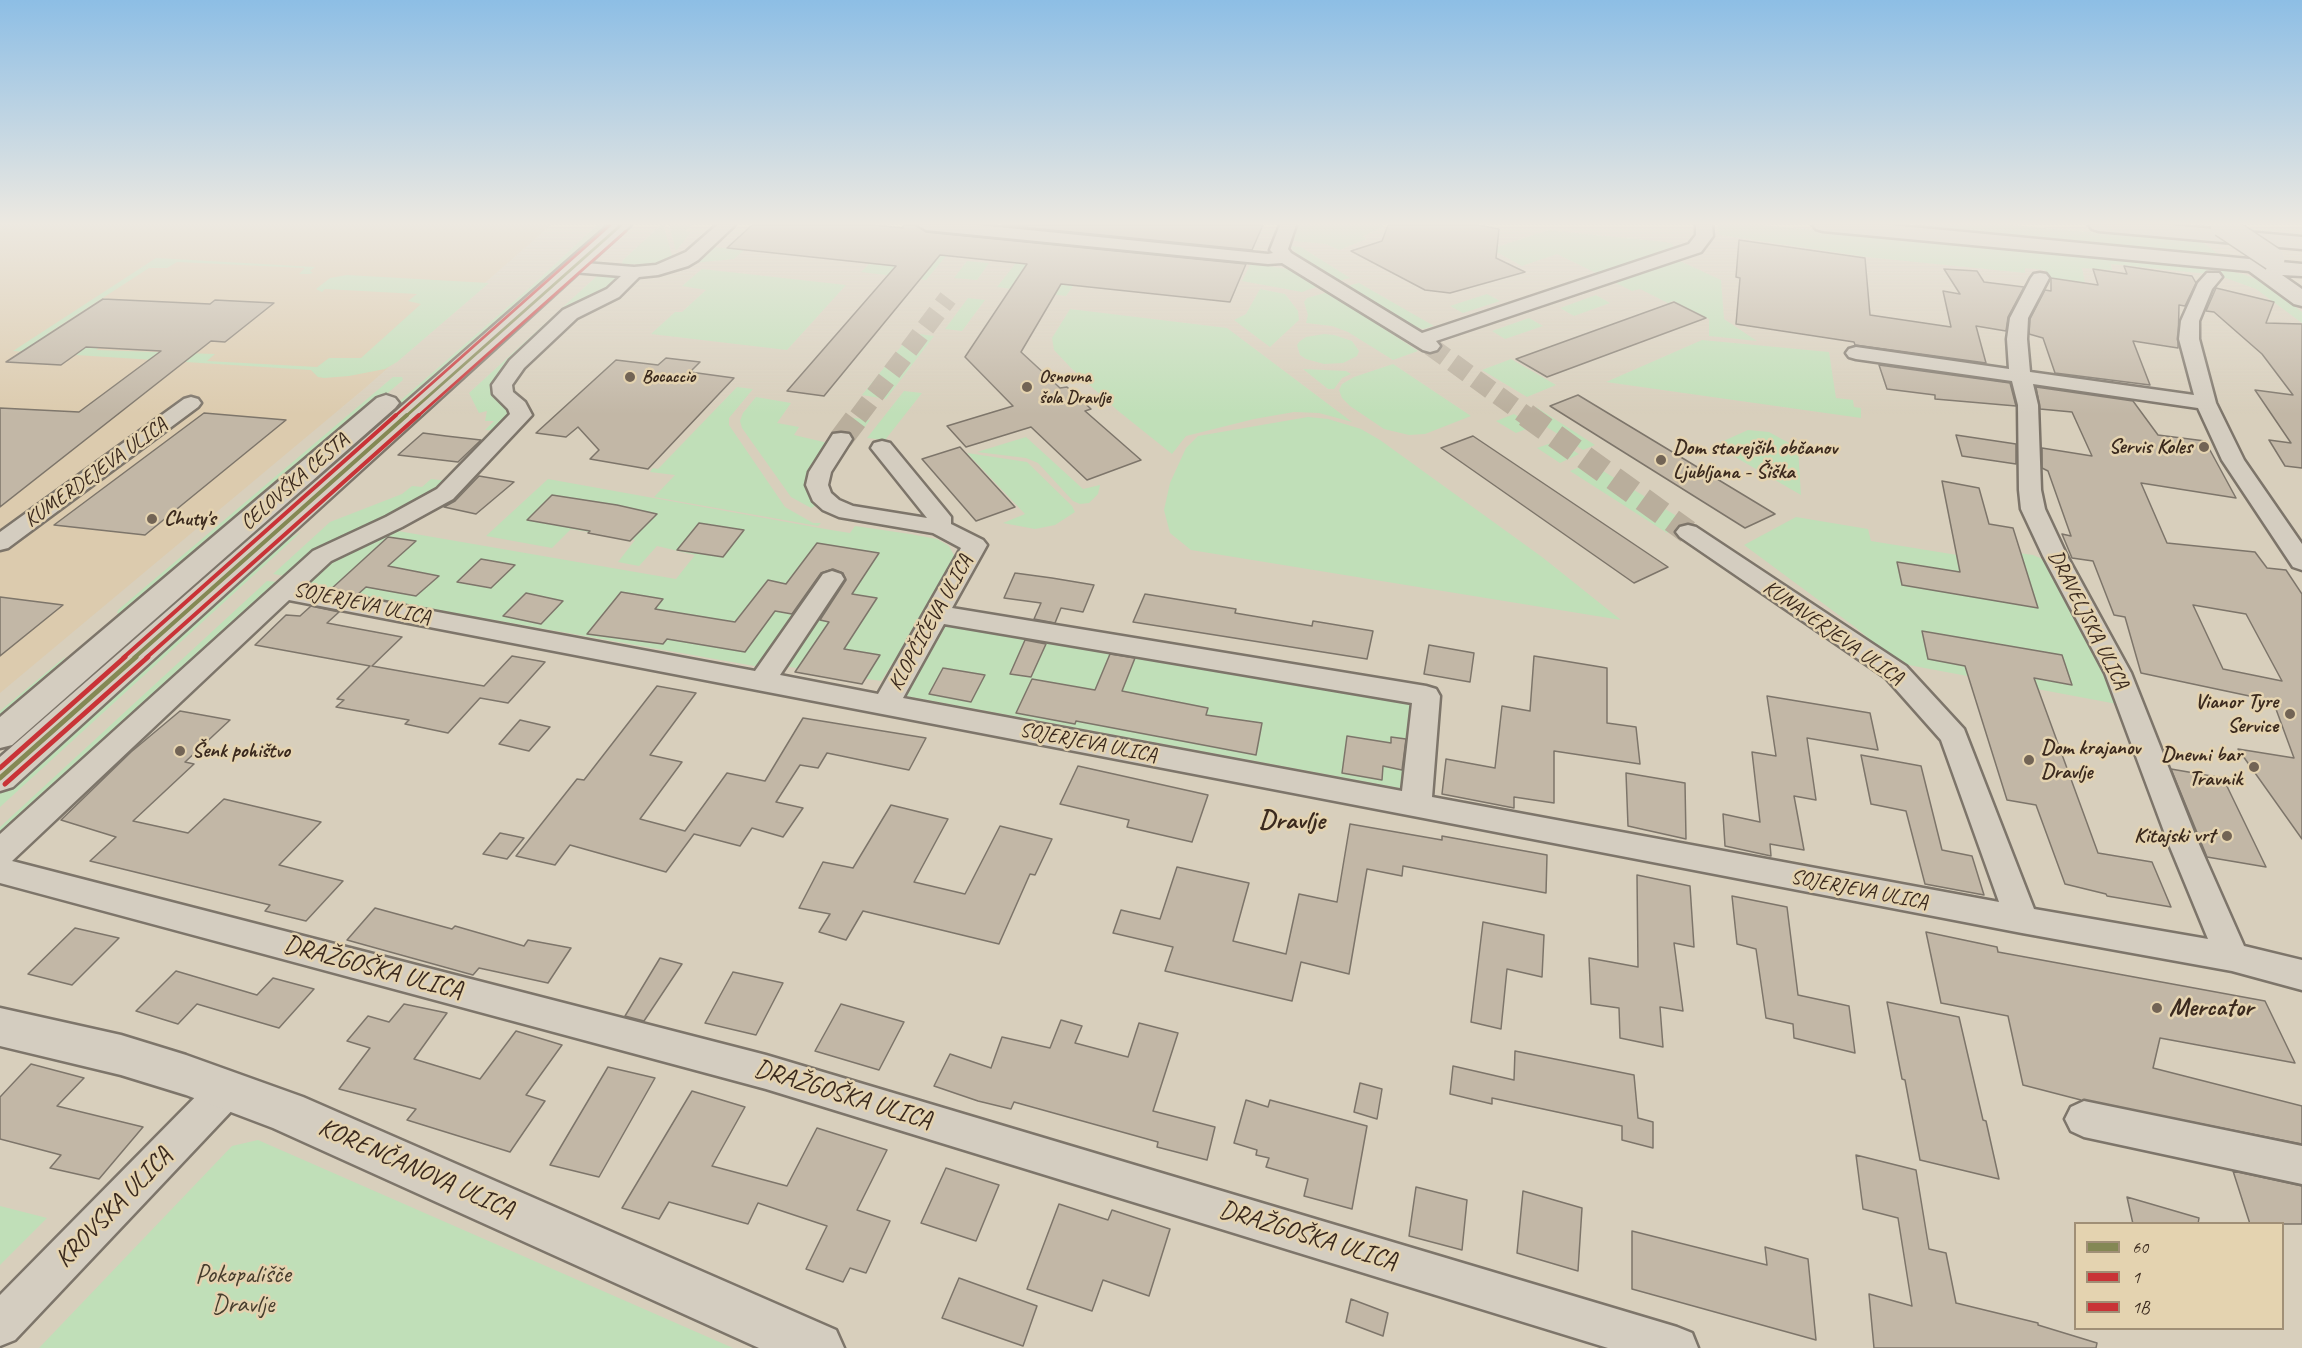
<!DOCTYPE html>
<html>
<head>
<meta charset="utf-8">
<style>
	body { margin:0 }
	#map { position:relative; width:2302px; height:1348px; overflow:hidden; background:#d8cfbc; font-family:Caveat,sans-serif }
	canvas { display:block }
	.legend { position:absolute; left:2074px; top:1222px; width:210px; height:108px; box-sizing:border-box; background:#e4d3b0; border:2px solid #a08f76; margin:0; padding:8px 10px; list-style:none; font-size:18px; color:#3b2a1e }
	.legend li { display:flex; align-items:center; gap:12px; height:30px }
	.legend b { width:30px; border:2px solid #a08f76 }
</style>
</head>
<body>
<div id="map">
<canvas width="2302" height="1348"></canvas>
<ul class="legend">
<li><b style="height:8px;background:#848854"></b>60</li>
<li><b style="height:8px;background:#c93337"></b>1</li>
<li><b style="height:8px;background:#c93337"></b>1B</li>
</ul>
</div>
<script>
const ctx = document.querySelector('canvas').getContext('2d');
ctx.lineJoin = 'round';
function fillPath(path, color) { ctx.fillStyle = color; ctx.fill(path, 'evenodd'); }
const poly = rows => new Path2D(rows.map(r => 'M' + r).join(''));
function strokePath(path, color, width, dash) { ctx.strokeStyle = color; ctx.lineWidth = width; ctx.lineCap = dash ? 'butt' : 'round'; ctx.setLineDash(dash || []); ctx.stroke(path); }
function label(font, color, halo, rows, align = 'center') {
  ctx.font = font + ' Caveat,sans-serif'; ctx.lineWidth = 5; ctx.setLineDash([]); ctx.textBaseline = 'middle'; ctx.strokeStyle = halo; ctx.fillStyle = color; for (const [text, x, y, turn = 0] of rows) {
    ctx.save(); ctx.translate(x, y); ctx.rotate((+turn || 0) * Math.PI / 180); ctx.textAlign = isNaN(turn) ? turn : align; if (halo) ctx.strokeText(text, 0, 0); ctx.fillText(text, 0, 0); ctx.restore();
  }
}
const built = poly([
	[0,225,551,225,365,388,0,693]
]);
const green = poly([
	[597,225,607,225,582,251,0,758,83,685,193,582,535,283],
	[661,225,664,225,673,260,651,265,622,264,623,260],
	[669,225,692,225,686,231,691,232,676,251],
	[1297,225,1382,225,1384,227,1363,236,1367,239,1339,250,1326,244,1294,241],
	[1720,225,1761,225,2171,263,2206,267,2209,274,2111,264,2112,270,2082,268,2085,283,2046,277,2045,270,2025,268,2025,273,1866,257,1720,235,1717,227],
	[1866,225,2011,225,2203,242,2218,254,2205,253,2208,257],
	[1548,230,1666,242,1673,244,1673,250,1596,273,1557,254,1522,266,1491,249],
	[1290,246,1301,247,1350,278,1339,281,1297,255],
	[713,247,744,250,734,259,693,263],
	[914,252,946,256,926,280,861,272,869,264,901,267],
	[156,258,315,267,310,271,313,273,309,274,299,274,305,268,177,262,167,268,149,268,47,334,113,338,96,350,215,354,207,361,317,367,329,358,361,358,421,304,408,301,417,294,325,289,322,292,316,289,330,278,347,275,489,283,397,362,385,369,349,376,324,378,318,377,311,370,13,351],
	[1678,260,1721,280,1724,319,1757,341,1709,336,1709,319,1673,301,1668,303,1640,289,1632,291,1614,282],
	[967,261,989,263,977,280,954,278],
	[1016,263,1048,267,1039,282,1073,286,1066,296,997,287],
	[1251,263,1293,270,1319,286,1302,292,1242,281],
	[702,269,846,285,787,350,651,334,675,312,682,312,706,290,682,286],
	[2219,269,2243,274,2266,283,2302,312,2302,323,2256,289,2220,276],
	[608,274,616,278,617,284,533,341,502,370,495,382,493,392,499,403,510,410,511,417,501,431,485,430,494,421,485,421,487,411,479,413,469,393,598,275],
	[1359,283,1434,326,1423,329,1412,326,1347,286],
	[1260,289,1285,294,1298,311,1299,320,1270,347,1234,320,1246,314],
	[1328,292,1363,315,1418,351,1393,360,1348,332,1332,326,1306,323,1308,315,1304,302,1307,298],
	[1487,294,1500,301,1463,313,1450,306],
	[1596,295,1610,303,1574,316,1560,308],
	[968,298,985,300,962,331,945,329],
	[1070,309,1227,328,1352,422,1319,413,1294,412,1254,419,1186,436,1172,454,1117,410,1071,368,1054,350,1052,338],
	[1529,318,1543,326,1505,339,1492,331],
	[912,333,934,336,886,399,862,395],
	[1324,334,1334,335,1352,341,1359,351,1357,356,1343,363,1324,364,1306,359,1300,355,1297,345,1300,341,1306,337],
	[1702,340,1829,352,1836,398,1853,400,1854,407,1861,408,1861,418,1606,382],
	[1511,359,1556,385,1527,397,1482,370],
	[1393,364,1471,416,1425,434,1409,435,1384,429,1350,406,1342,398,1339,390,1342,384,1354,377],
	[1303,369,1346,371,1351,374,1342,378,1334,389,1328,389],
	[393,377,402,377,403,380,130,612,124,615,117,613,118,610],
	[737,387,753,389,729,418,729,425,785,507,813,523,821,523,818,526,654,497,675,475,650,472,653,468,658,469],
	[904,391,922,393,885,440,867,438],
	[445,393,449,393,316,514,312,514],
	[756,397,791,403,777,423,799,427,794,435,828,443,807,484,807,491,817,505,811,508,791,497,742,428,740,421,743,413],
	[1536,407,1595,445,1583,450,1523,412],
	[1514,414,1534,426,1516,433,1496,421],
	[847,417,870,420,857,437,833,434],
	[1308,417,1328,419,1361,429,1380,440,1542,557,1621,620,1191,550,1170,533,1164,510,1170,483,1186,448,1198,436],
	[1748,430,1769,432,1798,448,1801,495,1723,450,1719,443],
	[1026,437,1083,489,1100,485,1098,494,1089,503,1080,504,1073,501,1038,463,1026,458,977,452],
	[1557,441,1579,454,1560,463,1537,448],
	[967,453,1027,462,1072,506,1075,512,1055,525,1035,529,1003,523,1025,514],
	[1590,463,1688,523,1667,533,1570,471],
	[431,479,449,481,440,489,304,560,285,576,273,574,330,522,402,494,412,486,422,487],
	[548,479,831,530,850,533,855,526,910,534,937,539,949,546,955,557,928,609,881,681,783,666,843,573,825,570,760,667,302,586,332,558,398,531,676,579,695,555,657,546,639,566,618,562,635,540,571,529,552,548,486,536],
	[1796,517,1868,529,1871,541,2025,566,2019,553,2033,555,2047,561,2093,642,2117,704,1898,663,1855,627,1744,545],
	[301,532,0,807,0,791,268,550],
	[267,581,278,582,0,844,0,827],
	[948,622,1418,704,1405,789,906,696],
	[66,656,42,687,0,723,0,711],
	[258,1140,733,1348,39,1348,232,1146],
	[0,1206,47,1218,0,1265]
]);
const building = poly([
	[752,225,874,225,903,228,903,225,916,225,926,232,1246,264,1230,302,1061,284,1021,352,1060,388,1067,387,1091,409,1085,411,1141,460,1087,480,1031,427,966,447,947,426,1013,406,965,357,1027,264,940,255,824,396,787,391,896,266,727,248,752,225],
	[1002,225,1263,225,1252,250,1002,225],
	[1388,225,1478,225,1499,229,1496,258,1525,272,1450,293,1425,290,1351,251,1382,241,1388,225],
	[1739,240,1865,258,1870,315,1951,327,1943,291,1960,294,1944,269,1977,271,1984,282,2024,287,2008,317,2006,331,1976,326,1986,363,1855,345,1854,342,1736,324,1740,278,1736,277,1739,240],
	[2124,266,2192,276,2196,283,2185,306,2179,305,2178,348,2133,341,2150,385,2055,373,2043,338,2029,334,2030,319,2045,290,2051,291,2051,278,2098,285,2093,269,2127,274,2124,266],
	[2216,288,2274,302,2266,323,2302,324,2302,468,2285,466,2269,440,2291,443,2255,390,2293,395,2262,354,2214,312,2206,311,2216,288],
	[103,299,210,304,215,300,274,303,225,342,211,341,0,507,0,408,79,412,161,351,86,347,61,365,6,362,103,299],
	[1674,302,1706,318,1547,377,1516,359,1674,302],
	[666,358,700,362,690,372,734,378,648,469,590,459,599,450,578,427,566,437,536,433,616,360,658,365,666,358],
	[1879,365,2010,383,2016,406,1935,399,1935,395,1887,389,1879,365],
	[2036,387,2133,401,2158,435,2205,441,2236,498,2141,483,2167,543,2255,552,2267,568,2286,570,2302,594,2302,839,2238,749,2294,758,2273,701,2141,673,2125,617,2114,615,2093,561,2072,558,2062,534,2071,536,2048,471,2042,468,2042,448,2092,456,2072,412,2040,409,2036,387],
	[2193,605,2246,614,2282,681,2223,669,2193,605],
	[1578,395,1775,514,1745,528,1550,406,1578,395],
	[204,413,286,420,145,535,54,525,204,413],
	[423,433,446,436,481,440,458,462,398,455,423,433],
	[1956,435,2016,444,2016,464,1962,456,1956,435],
	[1473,436,1668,567,1634,583,1441,448,1473,436],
	[960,447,1015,507,976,521,922,459,960,447],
	[479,476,514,482,476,514,444,507,455,501,479,476],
	[1942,481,1979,488,1989,524,2013,528,2038,608,1902,585,1897,562,1960,572,1942,481],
	[552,495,617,505,657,514,630,541,588,533,590,531,527,520,552,495],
	[699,523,744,530,723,557,677,550,699,523],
	[388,537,416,541,388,566,439,576,416,596,366,587,357,595,330,590,388,537],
	[817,543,879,553,852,594,877,598,844,649,880,655,862,684,795,672,829,622,820,620,846,580,843,573,833,569,821,573,792,614,775,611,745,652,667,639,663,644,587,634,621,592,663,599,655,609,735,622,768,580,786,584,817,543],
	[481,559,515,565,491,588,457,582,481,559],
	[1015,573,1052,578,1094,585,1083,612,1061,608,1055,623,1034,619,1041,603,1004,598,1015,573],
	[526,593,563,601,541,624,503,616,526,593],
	[1145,594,1236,609,1235,613,1312,626,1313,621,1373,631,1367,659,1133,622,1145,594],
	[0,597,63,605,0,656,0,597],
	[311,606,339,612,327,623,402,637,372,666,484,686,512,656,545,662,508,703,480,698,448,733,405,724,409,720,336,707,344,700,337,699,370,666,255,645,286,615,300,616,311,606],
	[1922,631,2062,655,2072,685,2034,678,2098,853,2152,862,2171,907,2107,896,2106,894,2065,884,2036,805,2007,800,1965,666,1928,659,1922,631],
	[1025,640,1046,644,1031,677,1010,674,1025,640],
	[1429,645,1474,653,1470,682,1424,674,1429,645],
	[1110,654,1135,658,1122,691,1208,708,1206,715,1262,723,1256,755,1076,721,1075,724,1016,713,1032,679,1095,690,1110,654],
	[1534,656,1607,668,1607,723,1636,727,1640,764,1554,751,1554,803,1514,797,1514,808,1442,794,1446,759,1495,768,1502,706,1530,711,1534,656],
	[943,668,985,675,971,702,929,694,943,668],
	[657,686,696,693,650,755,682,762,640,819,685,831,727,773,765,781,803,718,926,738,909,770,827,753,818,768,800,765,776,802,803,808,783,837,752,828,740,846,694,834,666,872,570,845,555,865,516,856,577,779,584,780,657,686],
	[1767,696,1870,713,1878,750,1807,738,1816,800,1794,796,1804,850,1770,844,1771,856,1725,846,1723,814,1760,822,1752,752,1776,756,1767,696],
	[180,711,230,720,185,762,194,764,133,821,188,833,224,799,321,822,279,865,343,881,306,921,265,911,270,905,90,861,116,837,61,820,131,752,180,711],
	[520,720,550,727,529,751,499,744,520,720],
	[1347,736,1391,743,1391,737,1406,739,1402,770,1383,766,1382,780,1342,773,1347,736],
	[1861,755,1921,766,1942,850,1972,856,1984,895,1925,884,1906,811,1871,804,1861,755],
	[1078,766,1208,795,1192,842,1127,827,1129,820,1060,804,1078,766],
	[2171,769,2223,778,2266,867,2207,857,2171,769],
	[1626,773,1685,783,1686,839,1628,826,1626,773],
	[891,805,948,819,914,882,965,894,1000,826,1052,839,1035,875,1030,874,999,944,863,911,846,940,819,932,830,914,799,908,823,862,853,868,891,805],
	[1350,824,1442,840,1442,836,1547,855,1546,893,1403,866,1402,876,1367,869,1349,974,1301,962,1292,1001,1165,971,1173,947,1113,933,1121,910,1160,919,1177,867,1249,883,1233,941,1286,954,1299,894,1337,902,1350,824],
	[500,833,524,838,507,859,483,854,500,833],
	[1637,875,1690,886,1694,947,1674,943,1683,1011,1660,1007,1663,1047,1620,1038,1619,1008,1591,1004,1589,958,1638,967,1637,875],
	[1732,896,1787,907,1798,995,1849,1006,1855,1053,1794,1038,1793,1024,1766,1018,1756,949,1737,944,1732,896],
	[375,908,452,929,455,926,524,946,528,940,571,948,548,983,479,968,473,975,347,940,375,908],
	[1483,922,1544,935,1542,977,1507,969,1501,1029,1471,1022,1483,922],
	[75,928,119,938,72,985,28,974,75,928],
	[1926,932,1997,947,1998,952,2265,1001,2295,1063,2160,1038,2153,1068,2302,1106,2302,1144,2081,1100,2023,1085,2008,1016,1941,1003,1926,932],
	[660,958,682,964,644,1021,625,1016,660,958],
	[176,971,257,995,273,978,314,989,279,1028,197,1004,178,1024,136,1011,176,971],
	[733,972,783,983,756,1035,705,1023,733,972],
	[1887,1002,1959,1017,1983,1120,1986,1121,1999,1179,1920,1160,1905,1080,1902,1079,1887,1002],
	[404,1004,447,1013,414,1059,480,1079,516,1031,562,1045,526,1095,545,1101,510,1152,407,1120,416,1109,339,1089,370,1048,347,1041,368,1016,389,1022,404,1004],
	[841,1004,904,1022,879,1070,815,1051,841,1004],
	[1061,1020,1082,1026,1075,1043,1128,1057,1139,1023,1178,1033,1153,1111,1215,1127,1207,1160,1157,1147,1158,1142,1014,1102,1011,1109,978,1101,934,1086,950,1054,991,1068,1002,1037,1050,1048,1061,1020],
	[1515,1051,1634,1075,1638,1118,1653,1122,1653,1148,1622,1140,1622,1126,1492,1098,1492,1104,1450,1094,1453,1066,1514,1080,1515,1051],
	[31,1064,84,1078,57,1106,143,1127,99,1179,50,1168,61,1155,0,1139,0,1097,31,1064],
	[608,1067,655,1078,599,1177,550,1165,608,1067],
	[1360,1083,1382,1089,1377,1119,1354,1112,1360,1083],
	[692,1091,745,1107,712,1166,787,1186,817,1128,887,1150,857,1210,890,1221,866,1273,850,1268,843,1282,806,1269,827,1226,758,1203,748,1224,669,1202,659,1219,622,1208,692,1091],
	[1246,1100,1268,1107,1270,1100,1367,1126,1352,1209,1304,1196,1308,1179,1266,1167,1269,1158,1256,1155,1257,1150,1234,1143,1246,1100],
	[1856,1155,1916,1170,1929,1249,1946,1253,1956,1303,2038,1323,2038,1325,2097,1343,2096,1348,1874,1348,1869,1294,1912,1306,1898,1218,1863,1209,1856,1155],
	[946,1168,999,1185,976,1241,921,1223,946,1168],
	[2233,1171,2302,1186,2302,1224,2250,1224,2233,1171],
	[1416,1187,1467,1200,1462,1250,1409,1236,1416,1187],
	[1523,1191,1582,1208,1578,1271,1517,1253,1523,1191],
	[2127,1197,2199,1218,2198,1224,2133,1224,2127,1197],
	[1059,1204,1108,1220,1112,1210,1170,1229,1149,1296,1103,1280,1092,1311,1027,1289,1059,1204],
	[1632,1231,1767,1265,1765,1247,1808,1259,1816,1340,1632,1289,1632,1231],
	[959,1278,1037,1306,1023,1346,942,1318,959,1278],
	[1351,1299,1388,1313,1383,1336,1346,1322,1351,1299]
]);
const streetTunnelFar1 = poly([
	[1430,346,1528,417],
	[858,417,948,298]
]);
const streetTunnel = poly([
	[1526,415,1688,532],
	[841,439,859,415]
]);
const street = poly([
	[717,225,735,225,698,260,688,266,658,275,639,277,619,297,577,318,524,368,512,385,513,392,525,402,532,415,453,499,402,527,331,561,303,587,755,671,823,574,832,571,841,574,844,579,780,675,878,694,961,548,933,533,839,517,823,510,813,501,806,485,809,472,833,434,841,433,849,434,852,439,831,472,828,485,831,493,839,500,853,506,927,518,871,448,874,443,882,441,890,443,947,512,951,517,951,524,983,540,987,545,952,608,1426,686,1436,689,1440,696,1432,797,1999,902,1941,740,1886,678,1680,537,1676,532,1680,527,1688,525,1696,527,1906,666,1964,729,2034,909,2208,939,2168,842,2105,673,2043,556,2021,509,2019,490,2018,405,2012,381,1856,359,1849,357,1846,353,1849,349,1856,347,2009,369,2007,339,2010,318,2031,278,2034,274,2040,273,2046,274,2049,278,2028,318,2027,339,2030,372,2194,395,2179,339,2181,321,2198,283,2207,273,2219,273,2222,277,2212,289,2199,321,2199,339,2216,403,2244,460,2302,544,2302,570,2293,567,2222,460,2198,408,2033,384,2038,405,2041,490,2045,509,2067,556,2131,673,2198,842,2244,946,2302,960,2302,990,2232,971,2022,933,289,600,12,861,766,1055,1677,1327,1692,1333,1698,1348,1608,1348,766,1089,0,883,0,834,313,551,386,517,437,489,510,414,508,409,493,394,492,385,510,360,563,310,607,289,621,276,573,272,567,271,564,267,567,263,573,262,634,267,656,265,686,252,717,225],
	[944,624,1412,703,1402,791,903,698,944,624],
	[918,225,978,225,1268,254,1273,253,1270,250,1280,225,1296,225,1288,249,1291,253,1422,333,1689,244,1696,235,1696,225,1712,225,1713,236,1701,252,1436,341,1440,346,1437,350,1430,352,1423,350,1282,263,1268,264,926,230,918,225],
	[191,397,198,399,201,403,198,407,8,548,0,550,0,532,184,399,191,397],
	[227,1073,240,1078,245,1090,240,1102,15,1340,0,1346,0,1295,214,1078,227,1073],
	[2084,1101,2302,1146,2302,1184,2084,1137,2071,1131,2065,1119,2071,1107,2084,1101]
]);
const secondary = poly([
	[1813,225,1890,225,2302,264,2302,276,2282,275,2302,289,2302,306,2294,304,2249,271,1823,231,1816,229,1813,225],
	[0,1008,121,1035,186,1055,303,1097,836,1330,844,1348,759,1348,273,1128,186,1095,121,1075,0,1046,0,1008]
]);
const primary = poly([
	[609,225,631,225,13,787,0,791,0,757,609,225],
	[386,395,395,398,399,403,395,408,12,745,0,748,0,717,377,398,386,395]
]);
const highway = poly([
	[2089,225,2170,225,2302,237,2302,249,2099,231,2092,229,2089,225]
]);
const secondaryBridge = poly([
	[2222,225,2273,259]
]);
const bus1Far2 = poly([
	[405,417,621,225]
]);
const bus1Far1 = poly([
	[134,658,407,415]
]);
const bus1 = poly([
	[0,778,136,657]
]);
const bus2Far2 = poly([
	[417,417,626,231]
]);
const bus2Far1 = poly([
	[146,658,419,415]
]);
const bus2 = poly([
	[5,784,148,657]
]);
const bus3Far2 = poly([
	[394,417,610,225]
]);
const bus3Far1 = poly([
	[123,658,396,415]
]);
const bus3 = poly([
	[0,768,125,657]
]);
const markers = [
	[630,377,6,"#726455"],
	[1027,387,6,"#726455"],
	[2204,447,6,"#726455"],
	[1661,460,6,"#726455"],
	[152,519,6,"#726455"],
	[2290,714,6,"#726455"],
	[180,751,6,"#726455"],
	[2029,760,6,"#726455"],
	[2254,767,6,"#726455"],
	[2227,836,6,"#726455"],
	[2157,1008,6,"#726455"]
];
const farPoinames = [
	["Bocaccio",642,377],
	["Osnovna",1039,377],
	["šola Dravlje",1039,398]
];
const poiNames = [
	["Servis Koles",2192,447],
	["Dom starejših občanov",1673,448,"left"],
	["Ljubljana - Šiška",1673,472,"left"],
	["Chuty's",164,519,"left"],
	["Vianor Tyre",2278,702],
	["Service",2278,726],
	["Dom krajanov",2041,748,"left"],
	["Dravlje",2041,772,"left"],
	["Šenk pohištvo",192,751,"left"],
	["Dnevni bar",2242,755],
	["Travnik",2242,779],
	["Kitajski vrt",2215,836]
];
const streetNames = [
	["KUMERDEJEVA ULICA",96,473,-36],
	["CELOVŠKA CESTA",295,482,-41],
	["SOJERJEVA ULICA",362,604,12],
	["DRAVELJSKA ULICA",2088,620,63],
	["KLOPČIČEVA ULICA",931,623,-61],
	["KUNAVERJEVA ULICA",1833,633,35],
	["SOJERJEVA ULICA",1088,743,11],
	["SOJERJEVA ULICA",1859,890,11]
];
const nearStreetnames = [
	["DRAŽGOŠKA ULICA",373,968,15],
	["DRAŽGOŠKA ULICA",843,1095,17],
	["KORENČANOVA ULICA",416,1169,24],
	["KROVSKA ULICA",114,1208,-46],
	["DRAŽGOŠKA ULICA",1308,1236,17]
];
const nearPoinames = [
	["Mercator",2169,1008]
];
const nearParknames = [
	["Pokopališče",243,1275],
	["Dravlje",243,1305]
];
const districtNames = [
	["Dravlje",1292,821]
];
fillPath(built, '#dccbae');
fillPath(green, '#c0dfb8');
fillPath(building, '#c2b7a6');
strokePath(building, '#7d756a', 1.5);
strokePath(streetTunnelFar1, '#b9ae9c', 19, [19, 9]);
strokePath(streetTunnel, '#b9ae9c', 24, [24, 12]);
strokePath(street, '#7d756a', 5);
strokePath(secondary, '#7d756a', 5);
strokePath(primary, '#7d756a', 5);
strokePath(highway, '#7d756a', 5);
fillPath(street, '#d4cdc0');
fillPath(secondary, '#d4cdc0');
fillPath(primary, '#d4cdc0');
fillPath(highway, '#d4cdc0');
strokePath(secondaryBridge, '#7d756a', 26, []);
strokePath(secondaryBridge, '#d4cdc0', 23);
strokePath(bus1Far2, '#848854', 3);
strokePath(bus1Far1, '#848854', 4);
strokePath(bus1, '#848854', 5);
strokePath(bus2Far2, '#c93337', 3);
strokePath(bus2Far1, '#c93337', 4);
strokePath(bus2, '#c93337', 5);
strokePath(bus3Far2, '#c93337', 3);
strokePath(bus3Far1, '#c93337', 4);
strokePath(bus3, '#c93337', 5);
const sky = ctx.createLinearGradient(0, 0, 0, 414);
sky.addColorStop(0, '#8dbee5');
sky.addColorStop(0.54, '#ede9e1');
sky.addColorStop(1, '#ede9e100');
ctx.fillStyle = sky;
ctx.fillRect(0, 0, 2302, 414);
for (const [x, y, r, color] of markers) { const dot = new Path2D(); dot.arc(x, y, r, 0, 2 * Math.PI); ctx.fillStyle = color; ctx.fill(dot); strokePath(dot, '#e4d3b0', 2); }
label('bold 18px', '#3b2a1e', '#e4d3b0', farPoinames, 'left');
label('bold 21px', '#3b2a1e', '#e4d3b0', poiNames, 'right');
label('21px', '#3b2a1e', '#e4d3b0', streetNames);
label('26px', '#3b2a1e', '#e4d3b0', nearStreetnames);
label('bold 26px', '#3b2a1e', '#e4d3b0', nearPoinames, 'left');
label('26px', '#463d2d', '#e4d3b0', nearParknames);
label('bold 27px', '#3b2a1e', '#e4d3b0', districtNames);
</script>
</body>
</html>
